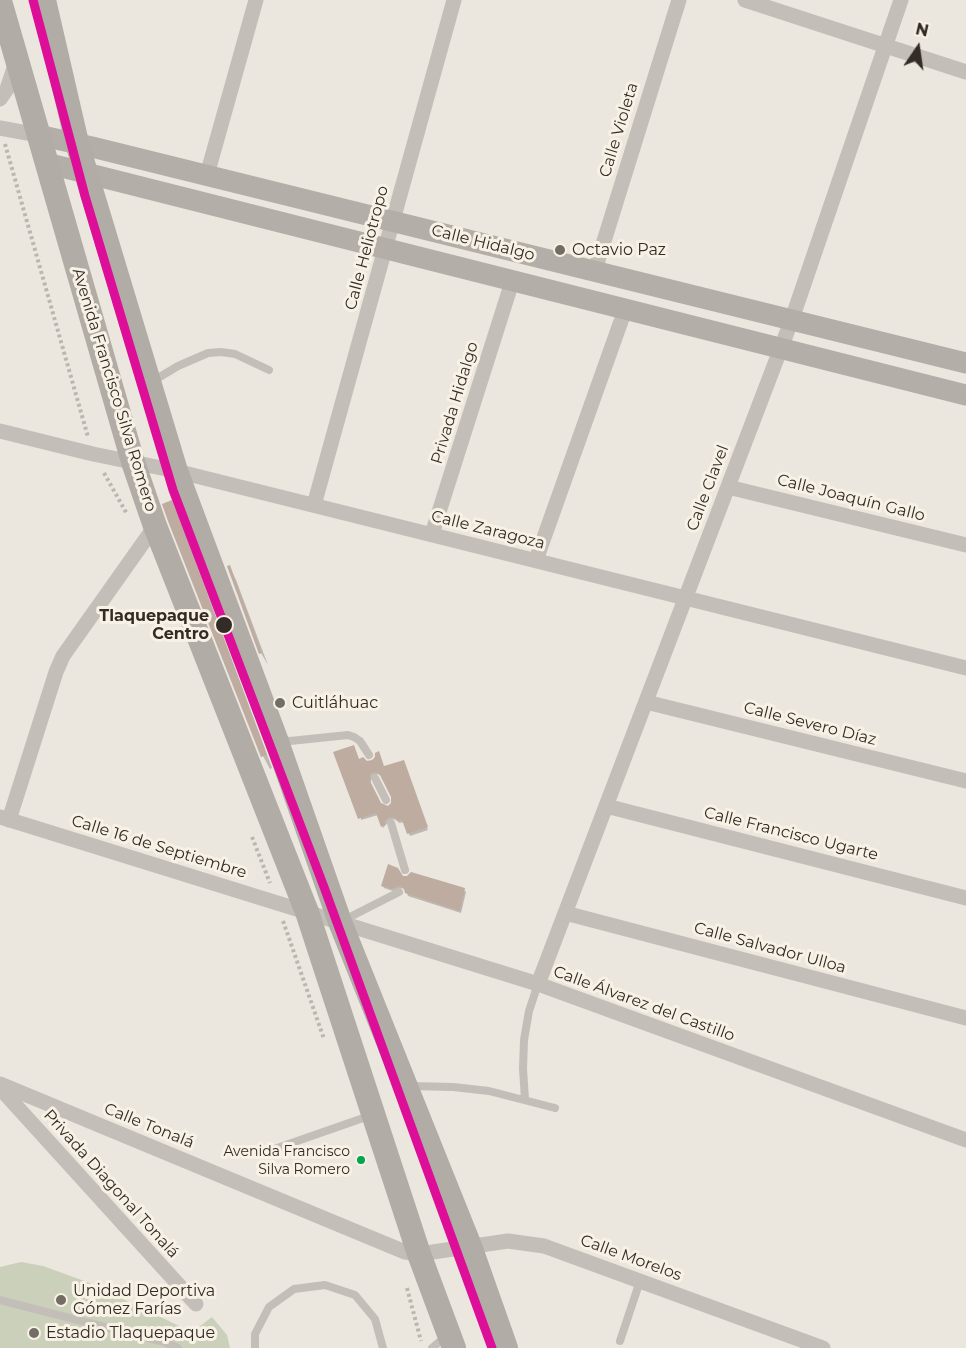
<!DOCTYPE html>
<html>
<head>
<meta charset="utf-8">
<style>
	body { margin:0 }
	#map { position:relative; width:966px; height:1348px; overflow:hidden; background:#ebe6de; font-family:Montserrat,sans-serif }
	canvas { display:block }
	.north { position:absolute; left:888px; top:18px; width:60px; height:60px; -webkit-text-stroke:4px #f8f1e5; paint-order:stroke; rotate:13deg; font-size:16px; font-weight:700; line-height:24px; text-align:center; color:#332c26 }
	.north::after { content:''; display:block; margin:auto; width:21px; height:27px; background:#332c26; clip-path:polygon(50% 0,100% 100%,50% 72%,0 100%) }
</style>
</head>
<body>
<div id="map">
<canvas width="966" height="1348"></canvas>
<div class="north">N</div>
</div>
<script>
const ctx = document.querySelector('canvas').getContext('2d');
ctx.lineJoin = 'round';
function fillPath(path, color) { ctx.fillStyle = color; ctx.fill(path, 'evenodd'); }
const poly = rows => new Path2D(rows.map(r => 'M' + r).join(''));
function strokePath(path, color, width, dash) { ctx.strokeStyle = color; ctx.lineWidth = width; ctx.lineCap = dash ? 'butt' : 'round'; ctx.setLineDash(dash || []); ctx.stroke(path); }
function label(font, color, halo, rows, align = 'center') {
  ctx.font = font + ' Montserrat,sans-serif'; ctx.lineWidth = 6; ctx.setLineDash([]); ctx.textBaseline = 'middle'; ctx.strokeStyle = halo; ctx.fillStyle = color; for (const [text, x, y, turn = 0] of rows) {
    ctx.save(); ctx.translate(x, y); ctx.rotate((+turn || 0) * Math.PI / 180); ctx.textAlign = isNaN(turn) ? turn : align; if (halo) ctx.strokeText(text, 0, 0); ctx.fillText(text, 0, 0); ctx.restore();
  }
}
const green = poly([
	[21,1262,43,1266,87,1282,192,1332,212,1317,227,1335,230,1348,0,1348,0,1267]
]);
const shadow = poly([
	[171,502,178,514,272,768,270,769,263,756],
	[229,567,236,580,268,665,261,653],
	[358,760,384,768,404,764,428,830,410,836,404,822,399,823,396,819,390,820,383,828,378,815,361,820],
	[378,774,383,777,394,801,386,808,380,804,370,784,373,775],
	[402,877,464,890,466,892,461,913,408,896,406,890,402,888,393,891,384,888,383,886]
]);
const building = poly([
	[172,500,263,744,267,755,261,757,168,521,162,504],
	[230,565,262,653,259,654,227,566],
	[354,745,359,759,363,757,367,761,372,760,375,757,375,753,379,751,384,766,404,760,428,827,407,834,402,820,397,821,393,817,389,817,385,821,385,825,381,827,376,813,358,819,333,752],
	[376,772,380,775,391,797,391,803,388,806,381,803,370,781,370,774],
	[388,864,398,868,403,876,407,876,411,872,465,888,460,911,405,893,404,889,400,886,391,889,381,886]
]);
const path = poly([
	[5,144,88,437],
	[104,473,127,514],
	[252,837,270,883],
	[283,921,324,1039],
	[407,1288,421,1341]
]);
const lane = poly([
	[153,381,178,366,208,353,221,352,235,354,269,370],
	[281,740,290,741,348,735,354,737,360,741,369,755],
	[375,778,386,800],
	[391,823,405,870],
	[344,920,399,892],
	[410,1086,453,1087,489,1091,555,1108],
	[525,1099,523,1069,524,1040,529,1011,538,984],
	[260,1154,369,1116],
	[0,1300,164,1342,178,1348],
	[620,1341,640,1281],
	[255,1348,255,1334,269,1307,294,1289,325,1285,355,1295,375,1319,383,1348],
	[432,1348,445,1337]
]);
const street = poly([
	[745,0,966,72],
	[0,99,7,89,16,62],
	[0,128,38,135],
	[207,175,256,0],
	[595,270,679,0],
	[0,431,93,454,176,471,966,668],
	[728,487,966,545],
	[314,505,454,0],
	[432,534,512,282],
	[536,560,625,310],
	[646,702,966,781],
	[606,806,966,898],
	[0,817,538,984,966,1140],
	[9,820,56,672,63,656,155,526],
	[565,913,966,1018],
	[538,984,792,319,901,0],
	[0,1084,405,1252,419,1254,508,1241,544,1246,823,1348],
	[0,1088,196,1304]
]);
const secondary = poly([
	[38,135,92,147,966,363],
	[46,163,966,395]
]);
const primary = poly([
	[44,0,77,143,176,471,276,739,340,922,470,1246,506,1348],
	[0,1,133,462,155,526,307,912,419,1254,454,1348]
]);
const metro1 = poly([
	[33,0,85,196,173,490,324,887,492,1348]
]);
const markers = [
	[560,250,6,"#736d66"],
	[224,625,9,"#332c26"],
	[280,703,6,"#736d66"],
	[361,1160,5,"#00a651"],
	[61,1300,6,"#736d66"],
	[34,1333,6,"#736d66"]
];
const busNames = [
	["Avenida Francisco",350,1152],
	["Silva Romero",350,1170]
];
const streetNames = [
	["Calle Violeta",619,130,-73],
	["Calle Hidalgo",483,243,14],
	["Calle Heliotropo",367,248,-75],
	["Avenida Francisco Silva Romero",114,390,73],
	["Privada Hidalgo",455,403,-73],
	["Calle Clavel",708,488,-69],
	["Calle Joaquín Gallo",851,498,14],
	["Calle Zaragoza",488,530,14],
	["Calle Severo Díaz",810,724,14],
	["Calle Francisco Ugarte",791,834,14],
	["Calle 16 de Septiembre",159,847,17],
	["Calle Salvador Ulloa",770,948,15],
	["Calle Álvarez del Castillo",644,1004,20],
	["Calle Tonalá",149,1126,22],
	["Privada Diagonal Tonalá",111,1184,48],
	["Calle Morelos",631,1258,20]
];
const poiNames = [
	["Octavio Paz",572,250],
	["Cuitláhuac",292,703],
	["Unidad Deportiva",73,1291],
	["Gómez Farías",73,1309],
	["Estadio Tlaquepaque",46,1333]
];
const stopNames = [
	["Tlaquepaque",209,616],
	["Centro",209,634]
];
fillPath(green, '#cad0b9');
fillPath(shadow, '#0003');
fillPath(building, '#beaca0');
strokePath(path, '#bcb6b0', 4, [3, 3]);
strokePath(lane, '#c3beb8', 8);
strokePath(street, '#c3beb8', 15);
strokePath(secondary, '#b4aea8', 21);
strokePath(primary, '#b2aca7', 24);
strokePath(metro1, '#dd0e98', 9);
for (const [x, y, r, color] of markers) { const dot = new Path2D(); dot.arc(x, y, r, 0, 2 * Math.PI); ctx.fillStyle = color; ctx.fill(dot); strokePath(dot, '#f8f1e5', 2); }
label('14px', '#332c26', '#f8f1e5', busNames, 'right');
label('16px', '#332c26', '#f8f1e5', streetNames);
label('16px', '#332c26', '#f8f1e5', poiNames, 'left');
label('bold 16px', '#332c26', '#f8f1e5', stopNames, 'right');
</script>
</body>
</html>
